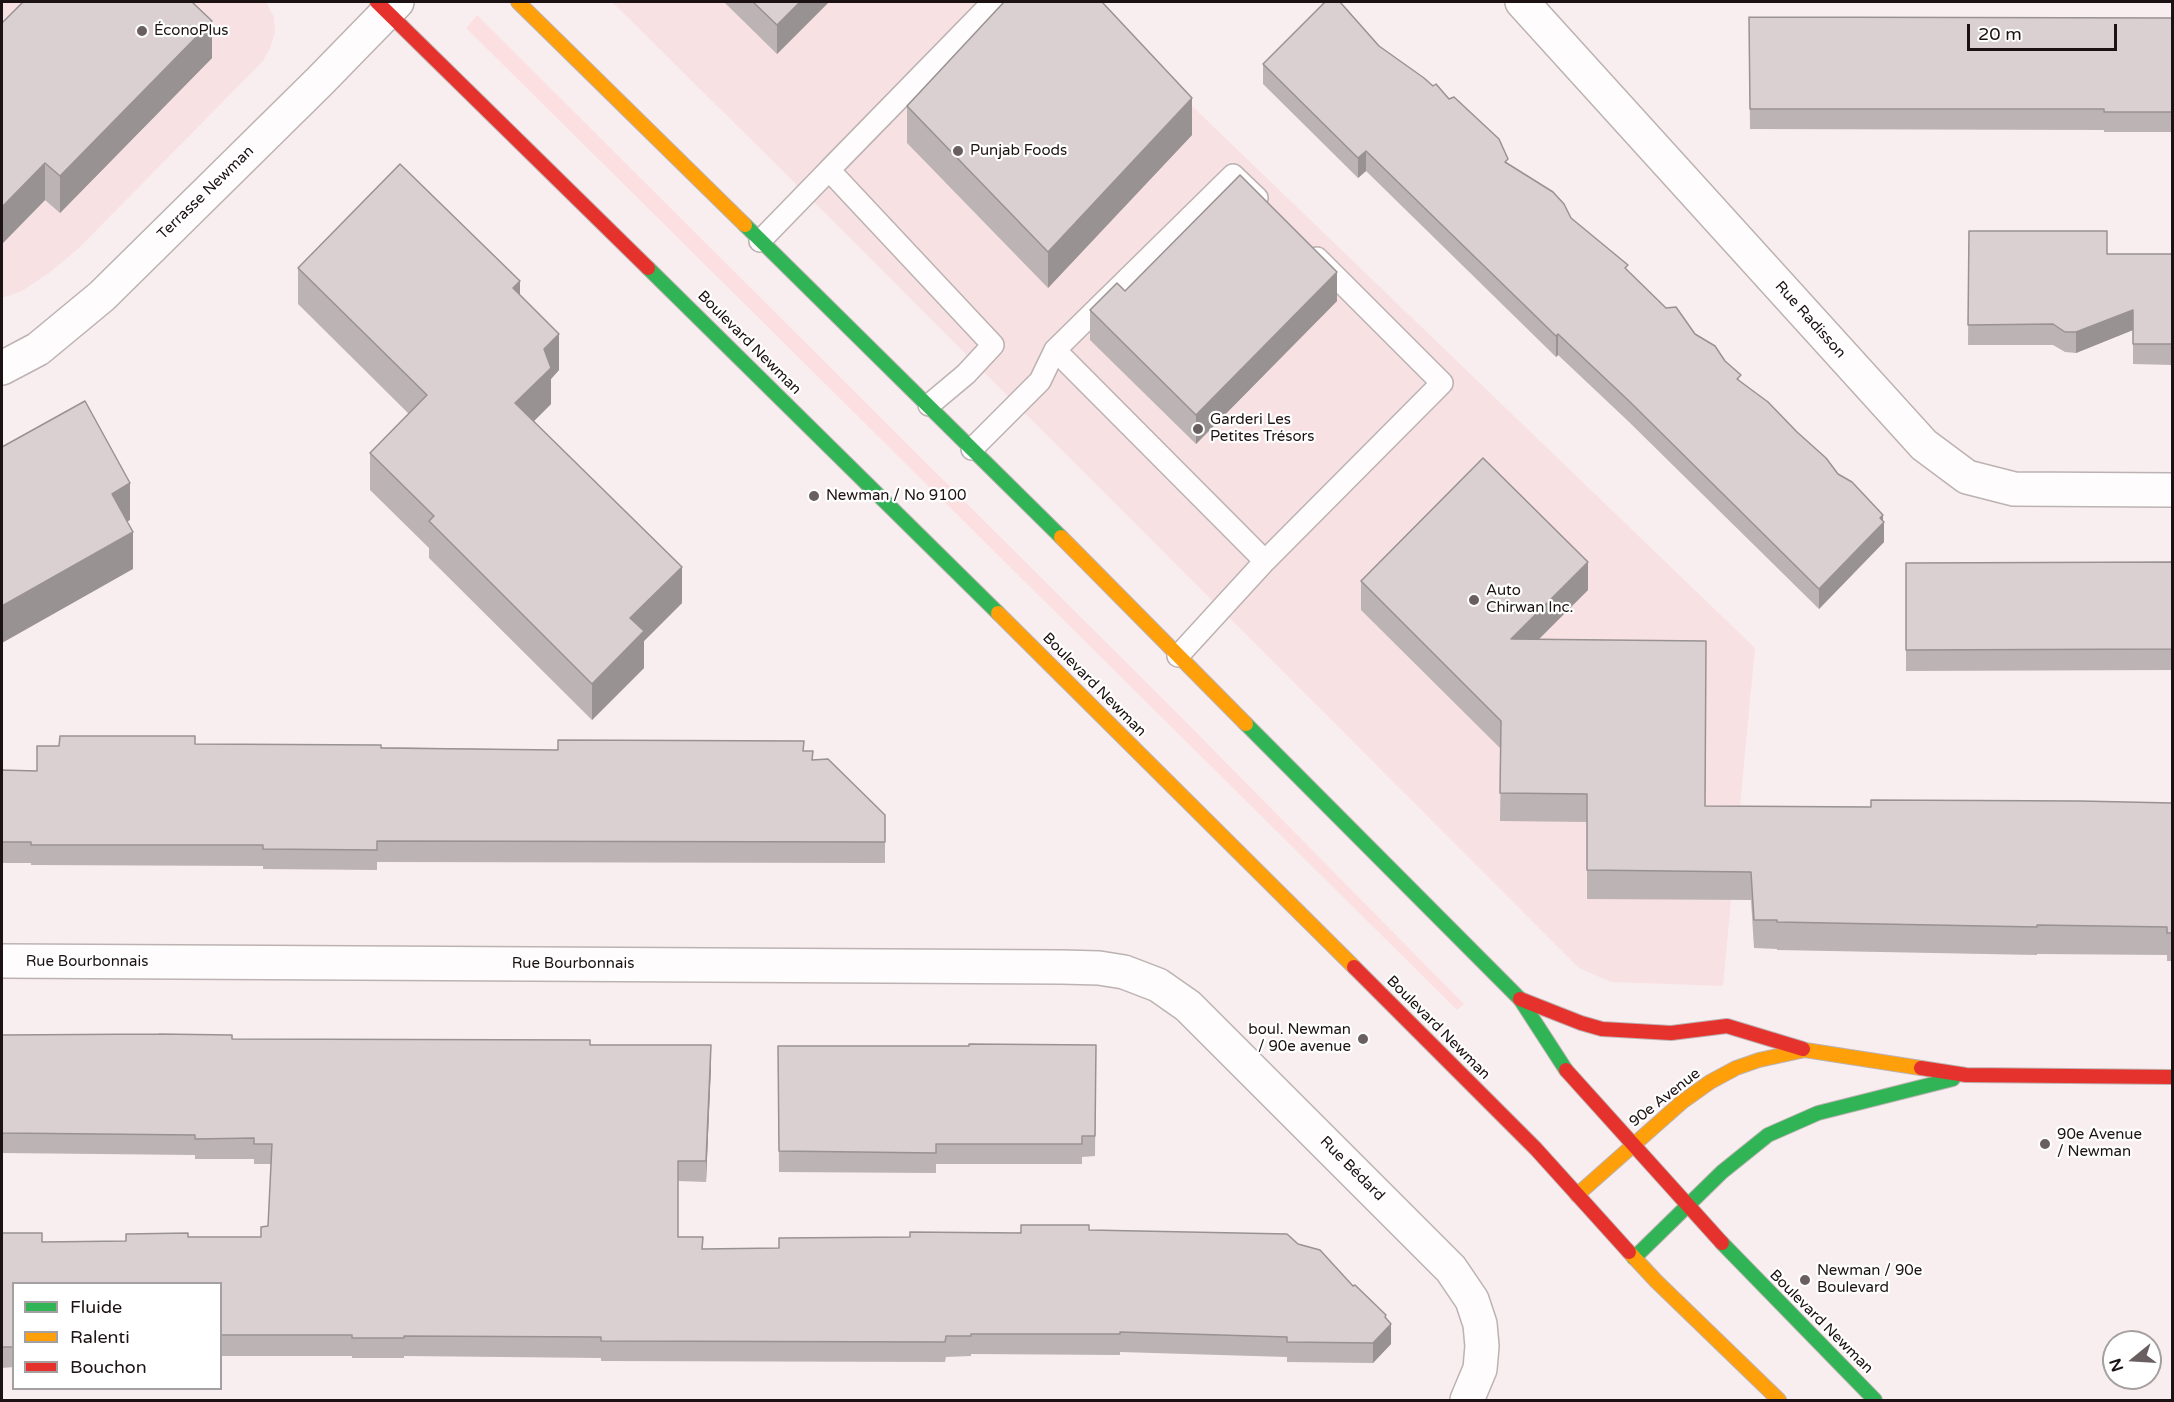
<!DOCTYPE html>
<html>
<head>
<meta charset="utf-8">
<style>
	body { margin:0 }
	#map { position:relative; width:2174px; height:1402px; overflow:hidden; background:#f9eeef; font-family:"Varela Round",sans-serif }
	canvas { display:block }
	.frame { position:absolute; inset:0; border:3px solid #1c1213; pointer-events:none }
	.legend { position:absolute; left:12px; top:1282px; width:210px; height:108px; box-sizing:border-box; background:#fff; border:2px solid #a4a0a1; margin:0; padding:8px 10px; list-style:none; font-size:18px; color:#1c1213 }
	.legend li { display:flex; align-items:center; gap:12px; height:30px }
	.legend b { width:30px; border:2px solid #a4a0a1 }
	.north { position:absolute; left:2102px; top:1330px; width:60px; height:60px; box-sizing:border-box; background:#fff; border:2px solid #a4a0a1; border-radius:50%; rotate:252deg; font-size:16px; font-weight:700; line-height:24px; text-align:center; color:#1c1213 }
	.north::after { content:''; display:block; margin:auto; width:21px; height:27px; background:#695f60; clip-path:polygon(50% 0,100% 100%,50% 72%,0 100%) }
	.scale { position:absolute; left:1967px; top:24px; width:150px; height:27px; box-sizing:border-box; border:3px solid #1c1213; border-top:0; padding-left:8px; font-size:18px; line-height:21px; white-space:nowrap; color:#1c1213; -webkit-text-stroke:4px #fff; paint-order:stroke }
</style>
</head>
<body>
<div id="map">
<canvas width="2174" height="1402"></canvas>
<div class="frame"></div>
<ul class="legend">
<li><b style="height:8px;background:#30b455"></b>Fluide</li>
<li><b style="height:8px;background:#ff9f0a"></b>Ralenti</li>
<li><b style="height:8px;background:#e5322d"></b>Bouchon</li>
</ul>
<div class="north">N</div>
<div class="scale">20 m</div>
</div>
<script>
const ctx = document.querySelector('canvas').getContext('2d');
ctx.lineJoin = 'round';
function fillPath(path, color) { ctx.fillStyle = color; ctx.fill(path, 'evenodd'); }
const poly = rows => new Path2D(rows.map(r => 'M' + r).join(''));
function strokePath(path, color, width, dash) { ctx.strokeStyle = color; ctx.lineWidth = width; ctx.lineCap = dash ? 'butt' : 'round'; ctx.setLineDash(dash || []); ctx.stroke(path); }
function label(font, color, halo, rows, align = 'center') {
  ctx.font = font + ' "Varela Round",sans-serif'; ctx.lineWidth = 4.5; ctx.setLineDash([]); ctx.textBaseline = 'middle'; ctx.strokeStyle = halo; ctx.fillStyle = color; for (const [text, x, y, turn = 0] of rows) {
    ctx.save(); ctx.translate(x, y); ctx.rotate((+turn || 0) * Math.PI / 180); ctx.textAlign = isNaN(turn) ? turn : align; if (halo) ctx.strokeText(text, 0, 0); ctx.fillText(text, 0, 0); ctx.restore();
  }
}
const built = poly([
	[2,2,266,2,274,17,275,32,271,46,263,61,78,249,49,273,22,291,2,298],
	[612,2,1084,2,1755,648,1723,986,1611,982,1579,968,811,199]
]);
const green = poly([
	[477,15,1188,724,1464,1004,1457,1010,466,28]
]);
const lane = poly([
	[760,241,829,170],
	[1055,350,1265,561],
	[929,405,966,374,993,345,829,170,993,2],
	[972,449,1040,381,1055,350,1233,175,1257,198],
	[1178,656,1265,561,1442,383,1317,258]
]);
const street = poly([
	[1522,2,1924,445,1967,477,2014,489,2172,490],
	[2,368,38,349,102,296,320,81,397,2],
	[2,961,1062,967,1099,968,1124,972,1158,985,1188,1006,1451,1269,1472,1300,1480,1324,1482,1346,1480,1369,1467,1400]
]);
const fast = poly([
	[745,225,1061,537],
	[648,268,998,613],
	[1246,724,1520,999,1566,1070],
	[1722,1243,1875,1400],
	[1634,1258,1722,1172,1768,1135,1818,1113,1953,1079]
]);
const slow = poly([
	[518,2,745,225],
	[1061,537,1246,724],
	[998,613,1354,967],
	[1577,1195,1682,1102,1710,1082,1736,1068,1759,1060,1805,1050,1921,1068],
	[1629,1252,1656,1281,1779,1400]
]);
const jam = poly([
	[377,2,648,268],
	[1354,967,1536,1149,1629,1252],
	[1520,999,1581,1023,1602,1029,1671,1033,1727,1026,1803,1049],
	[1921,1068,1966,1075,2172,1077],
	[1566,1070,1722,1243]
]);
const wall = poly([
	[724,2,829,2,777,54],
	[1749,17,2172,18,2172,132,2104,132,2104,130,1750,129],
	[2,23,212,58,60,213,45,200,2,244],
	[1379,46,1508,164,1571,218,1666,308,1725,361,1741,382,1797,432,1883,521,1884,542,1819,609,1628,421,1558,355,1556,357,1366,171,1358,178,1263,84,1263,64],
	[907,106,1192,135,1048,288,907,143],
	[1969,231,2107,254,2172,254,2172,365,2133,364,2133,330,2076,353,2065,352,2053,345,1968,345],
	[298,268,520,295,559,370,551,379,551,404,534,421,682,603,644,641,644,668,592,720,429,558,429,548,370,490,370,453,409,414,298,304],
	[1125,291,1337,301,1196,444,1090,340,1090,310],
	[2172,562,2172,670,1906,671,1906,563],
	[1361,581,1588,590,1539,639,1705,806,1871,807,2172,803,2172,961,2167,961,2167,955,2037,954,2037,955,1777,950,1777,949,1754,948,1751,900,1587,899,1587,822,1500,821,1501,749,1361,610],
	[195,744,558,750,804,751,813,760,885,815,885,863,377,862,377,870,263,869,263,866,31,865,31,863,2,863,2,770,37,771],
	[2,1035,590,1045,711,1066,706,1182,678,1181,678,1237,703,1249,779,1248,910,1237,1089,1230,1298,1244,1353,1286,1386,1318,1391,1344,1373,1363,1287,1362,1287,1357,1120,1352,1120,1355,971,1354,971,1356,946,1357,945,1362,601,1361,601,1358,404,1356,404,1358,352,1358,352,1356,220,1356,220,1284,14,1284,14,1367,2,1368,2,1233,42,1242,126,1241,188,1237,261,1237,268,1226,271,1164,254,1164,254,1159,195,1159,195,1155,2,1153],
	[1096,1045,1095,1156,1082,1157,1082,1164,936,1164,936,1173,779,1172,778,1046,969,1046]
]);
const shadedWall = poly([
	[800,2,829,2,777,54,777,25],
	[212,21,212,58,60,213,60,176],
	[1192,98,1192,135,1048,288,1048,252],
	[1366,151,1366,171,1358,178,1358,158],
	[45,163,45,200,2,244,2,207],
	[1337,272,1337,301,1196,444,1196,415],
	[520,281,520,318,513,288],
	[2133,310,2133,330,2076,353,2076,332],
	[559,334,559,370,551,379,551,404,515,440,515,403,544,349],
	[1558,334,1558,355,1556,357,1556,336],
	[130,483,130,520,112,531,112,494],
	[1883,515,1883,523,1884,522,1884,542,1819,609,1819,589],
	[133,532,133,569,2,643,2,606],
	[1588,562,1588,590,1511,667,1511,639],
	[682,567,682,603,644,641,644,668,592,720,592,684,630,618],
	[711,1045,711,1066,706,1182,706,1161],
	[1386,1315,1386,1329,1391,1324,1391,1344,1373,1363,1373,1343]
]);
const building = poly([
	[23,2,192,2,212,21,60,176,45,163,2,207,2,23,23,2],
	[753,2,800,2,777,25,753,2],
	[1004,2,1102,2,1192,98,1048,252,907,106,1004,2],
	[1325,2,1340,2,1379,46,1424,78,1433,86,1436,84,1449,99,1454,97,1499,139,1508,159,1505,162,1553,192,1564,204,1571,218,1628,265,1625,268,1666,308,1676,307,1695,334,1715,346,1725,361,1741,375,1737,379,1768,402,1797,432,1826,458,1838,474,1852,482,1883,515,1880,518,1884,522,1819,589,1628,400,1558,334,1556,336,1366,151,1358,158,1263,64,1325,2],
	[1749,17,2172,18,2172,112,2104,112,2104,109,1750,109,1749,17],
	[400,164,520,281,513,288,559,334,544,349,551,368,515,403,682,567,630,618,644,631,592,684,429,521,434,516,370,453,427,395,298,268,400,164],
	[1240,175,1337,272,1196,415,1090,310,1117,283,1125,291,1240,175],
	[1969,231,2107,231,2107,254,2172,254,2172,344,2133,344,2133,310,2076,332,2065,332,2053,324,1968,325,1969,231],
	[85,401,130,483,112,494,133,532,2,606,2,447,85,401],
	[1483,458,1588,562,1511,639,1706,641,1705,806,1871,807,1871,800,2080,801,2172,803,2172,933,2167,933,2167,927,2037,925,2037,927,1777,922,1777,920,1754,920,1751,872,1587,870,1587,794,1500,793,1501,721,1361,581,1483,458],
	[2172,562,2172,649,1906,650,1906,563,2172,562],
	[60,736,195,736,195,744,381,745,381,748,558,750,558,740,804,741,803,751,813,751,812,760,828,759,885,815,885,842,377,841,377,850,263,849,263,845,31,845,31,842,2,842,2,770,37,771,37,746,59,746,60,736],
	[159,1034,232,1035,232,1039,590,1040,590,1045,711,1045,706,1161,678,1161,678,1237,703,1237,702,1249,779,1248,779,1238,910,1237,910,1232,1021,1233,1021,1225,1089,1225,1089,1230,1287,1234,1298,1244,1320,1250,1353,1286,1355,1285,1386,1315,1385,1317,1391,1324,1373,1343,1287,1342,1287,1337,1120,1332,1120,1334,971,1334,971,1336,946,1336,945,1342,601,1341,601,1337,404,1336,404,1338,352,1338,352,1335,220,1335,220,1284,14,1284,14,1347,2,1347,2,1233,42,1233,42,1242,126,1241,126,1234,188,1233,188,1237,261,1237,261,1227,268,1226,272,1144,254,1144,254,1138,195,1139,195,1135,2,1133,2,1035,159,1034],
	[969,1044,1096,1045,1095,1136,1082,1136,1082,1144,936,1144,936,1153,779,1151,778,1046,969,1046,969,1044]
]);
const markers = [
	[142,31,6,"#695f60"],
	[958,151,6,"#695f60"],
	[1198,429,6,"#695f60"],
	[814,496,6,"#695f60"],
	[1474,600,6,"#695f60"],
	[1363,1039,6,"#695f60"],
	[2045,1144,6,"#695f60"],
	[1805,1280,6,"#695f60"]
];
const poiNames = [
	["ÉconoPlus",154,31],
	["Punjab Foods",970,151],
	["Garderi Les",1210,420],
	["Petites Trésors",1210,437],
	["Newman / No 9100",826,496],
	["Auto",1486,591],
	["Chirwan Inc.",1486,608],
	["boul. Newman",1351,1030,"right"],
	["/ 90e avenue",1351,1047,"right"],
	["90e Avenue",2057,1135],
	["/ Newman",2057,1152],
	["Newman / 90e",1817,1271],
	["Boulevard",1817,1288]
];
const streetNames = [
	["Terrasse Newman",206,193,-44],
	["Rue Radisson",1810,320,48],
	["Boulevard Newman",749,343,45],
	["Boulevard Newman",1094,685,45],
	["Rue Bourbonnais",87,962],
	["Rue Bourbonnais",573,964],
	["Boulevard Newman",1438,1028,45],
	["90e Avenue",1665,1098,-38],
	["Rue Bédard",1352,1169,45],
	["Boulevard Newman",1821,1322,45]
];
fillPath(built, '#f8e1e3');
fillPath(green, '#fce0e1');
strokePath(lane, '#bcb2b2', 24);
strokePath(street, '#bcb2b2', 36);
strokePath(fast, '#bcb2b2', 16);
strokePath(slow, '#bcb2b2', 16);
strokePath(jam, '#bcb2b2', 16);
strokePath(lane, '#fefcfd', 21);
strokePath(street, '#fefcfd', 33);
strokePath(fast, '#30b455', 14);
strokePath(slow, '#ff9f0a', 14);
strokePath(jam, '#e5322d', 14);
fillPath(wall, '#bcb3b4');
fillPath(shadedWall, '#999292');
fillPath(building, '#dbd0d1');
strokePath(building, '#999292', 1.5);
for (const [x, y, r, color] of markers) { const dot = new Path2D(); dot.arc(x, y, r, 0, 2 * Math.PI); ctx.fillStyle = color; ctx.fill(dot); strokePath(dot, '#fff', 2); }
label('15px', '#1c1213', '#fff', poiNames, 'left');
label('15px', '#1c1213', '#fff', streetNames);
</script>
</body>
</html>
